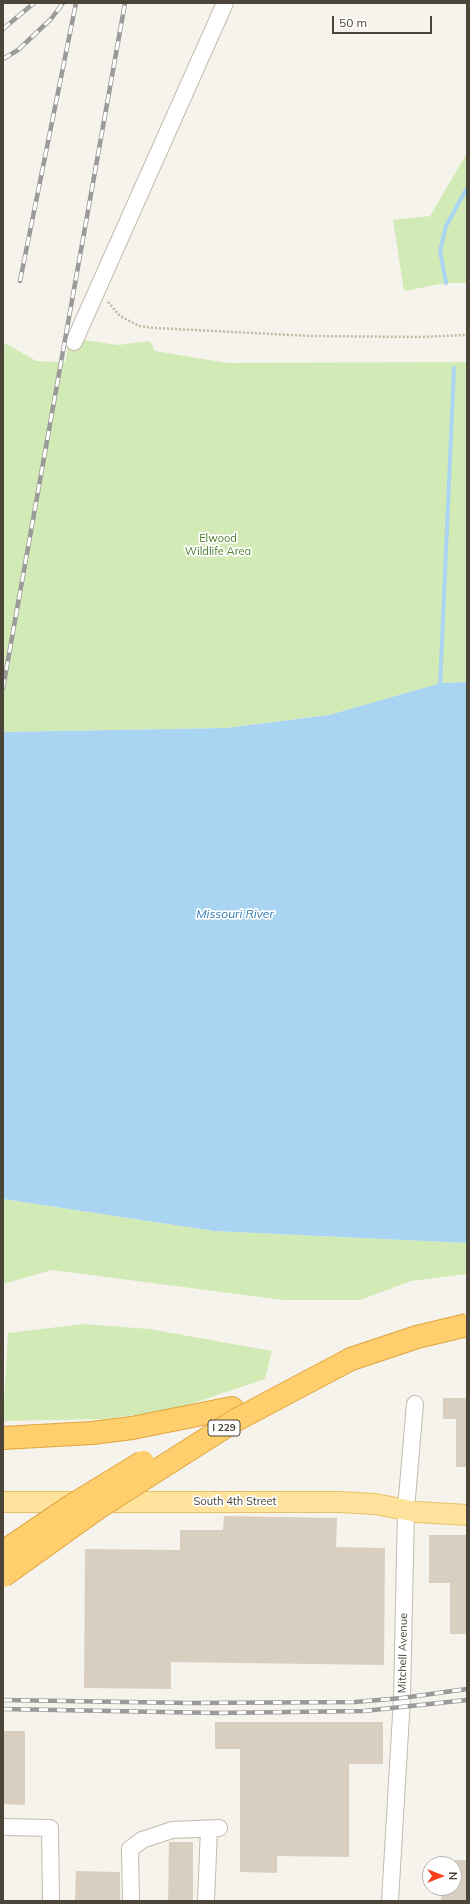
<!DOCTYPE html>
<html>
<head>
<meta charset="utf-8">
<style>
	body { margin:0 }
	#map { position:relative; width:470px; height:1904px; overflow:hidden; background:#f6f3ec; font-family:Mulish,sans-serif }
	canvas { display:block }
	.frame { position:absolute; inset:0; border:4px solid #4b4439; pointer-events:none }
	.north { position:absolute; left:422px; top:1856px; width:40px; height:40px; box-sizing:border-box; background:#fff; border:1px solid #b7b4b0; border-radius:50%; rotate:90deg; font-size:11px; font-weight:700; line-height:16px; text-align:center; color:#4b4439 }
	.north::after { content:''; display:block; margin:auto; width:14px; height:18px; background:#fc3f1d; clip-path:polygon(50% 0,100% 100%,50% 72%,0 100%) }
	.scale { position:absolute; left:332px; top:16px; width:100px; height:18px; box-sizing:border-box; border:2px solid #4b4439; border-top:0; padding-left:5px; font-size:12px; line-height:14px; white-space:nowrap; color:#4b4439; -webkit-text-stroke:3px #fff; paint-order:stroke }
</style>
</head>
<body>
<div id="map">
<canvas width="470" height="1904"></canvas>
<div class="frame"></div>
<div class="north">N</div>
<div class="scale">50 m</div>
</div>
<script>
const ctx = document.querySelector('canvas').getContext('2d');
ctx.lineJoin = 'round';
function fillPath(path, color) { ctx.fillStyle = color; ctx.fill(path, 'evenodd'); }
const poly = rows => new Path2D(rows.map(r => 'M' + r).join(''));
function strokePath(path, color, width, dash) { ctx.strokeStyle = color; ctx.lineWidth = width; ctx.lineCap = dash ? 'butt' : 'round'; ctx.setLineDash(dash || []); ctx.stroke(path); }
function label(font, color, halo, rows, align = 'center') {
  ctx.font = font + ' Mulish,sans-serif'; ctx.lineWidth = 3.5; ctx.setLineDash([]); ctx.textBaseline = 'middle'; ctx.strokeStyle = halo; ctx.fillStyle = color; for (const [text, x, y, turn = 0] of rows) {
    ctx.save(); ctx.translate(x, y); ctx.rotate((+turn || 0) * Math.PI / 180); ctx.textAlign = isNaN(turn) ? turn : align; if (halo) ctx.strokeText(text, 0, 0); ctx.fillText(text, 0, 0); ctx.restore();
  }
}
const green = poly([
	[467,153,467,283,446,283,404,291,393,220,430,216],
	[70,338,118,345,150,341,155,351,227,363,467,362,467,682,441,683,329,715,226,728,3,732,3,342,36,361,65,362],
	[3,1199,214,1231,467,1243,467,1274,411,1281,360,1300,283,1300,52,1270,3,1284],
	[83,1324,149,1329,272,1351,265,1379,173,1410,103,1419,3,1421,8,1333]
]);
const water = poly([
	[467,682,467,1243,214,1231,3,1199,3,732,226,728,329,715,441,683]
]);
const stream = poly([
	[446,283,440,251,446,226,467,188],
	[440,687,454,368]
]);
const building = poly([
	[443,1398,467,1398,467,1467,456,1467,456,1419,443,1419],
	[224,1516,337,1518,336,1547,385,1548,384,1665,171,1662,171,1689,84,1688,85,1549,180,1550,180,1530,223,1530],
	[429,1535,467,1535,467,1634,450,1634,450,1583,429,1583],
	[215,1722,383,1722,383,1764,349,1764,349,1857,277,1856,277,1873,240,1872,240,1749,215,1749],
	[3,1731,25,1731,25,1805,3,1804],
	[169,1842,193,1842,193,1901,168,1901],
	[454,1860,467,1860,467,1901,441,1901,442,1888,454,1888],
	[76,1871,120,1872,120,1901,75,1901]
]);
const path = poly([
	[108,302,120,316,139,326,156,328,312,336,420,337,467,335]
]);
const minor = poly([
	[74,342,225,3],
	[3,1827,50,1828,51,1901],
	[131,1901,130,1849,142,1840,172,1830,219,1828],
	[206,1901,209,1829],
	[390,1901,402,1698,406,1509,415,1404]
]);
const major = poly([
	[3,1502,339,1502,375,1504,417,1512,467,1515]
]);
const highway = poly([
	[3,1438,92,1433,132,1428,232,1408]
]);
const rail = poly([
	[3,29,34,3],
	[3,59,18,50,51,19,63,3],
	[20,281,76,3],
	[3,688,125,3],
	[3,1700,189,1703,355,1702,402,1698,467,1689],
	[3,1709,217,1713,364,1711,467,1700]
]);
const highwayBridge = poly([
	[3,1552,71,1506,143,1462],
	[3,1576,98,1508,236,1420,351,1359,417,1337,467,1325]
]);
const shields = [
	[224,1428,32]
];
const shieldNames = [
	["I 229",224,1428]
];
const parkNames = [
	["Elwood",218,539],
	["Wildlife Area",218,552]
];
const streetNames = [
	["South 4th Street",235,1502],
	["Mitchell Avenue",403,1653,-89]
];
const waterNames = [
	["Missouri River",235,914]
];
fillPath(green, '#d2eab5');
fillPath(water, '#a9d4f2');
strokePath(stream, '#a9d4f2', 4);
fillPath(building, '#d8cfc1');
strokePath(minor, '#c2bbae', 18);
strokePath(major, '#e6c16a', 22);
strokePath(highway, '#e0a43c', 24);
strokePath(path, '#c4b79f', 2.5, [2, 2]);
strokePath(minor, '#fff', 16);
strokePath(major, '#ffe39c', 20);
strokePath(highway, '#ffcf6e', 22);
strokePath(rail, '#9a9a9a', 4.5);
strokePath(rail, '#fff', 3, [9]);
strokePath(highwayBridge, '#e0a43c', 24, []);
strokePath(highwayBridge, '#ffcf6e', 22);
for (const [x, y, w] of shields) { const box = new Path2D(); box.roundRect(x - w / 2, y - 8, w, 16, 3); ctx.fillStyle = '#fff'; ctx.fill(box); strokePath(box, '#4b4439', 1); }
label('bold 10px', '#4b4439', null, shieldNames);
label('11px', '#4a7f2a', '#fff', parkNames);
label('11px', '#4b4439', '#fff', streetNames);
label('italic 12px', '#2e7ab2', '#fff', waterNames);
</script>
</body>
</html>
